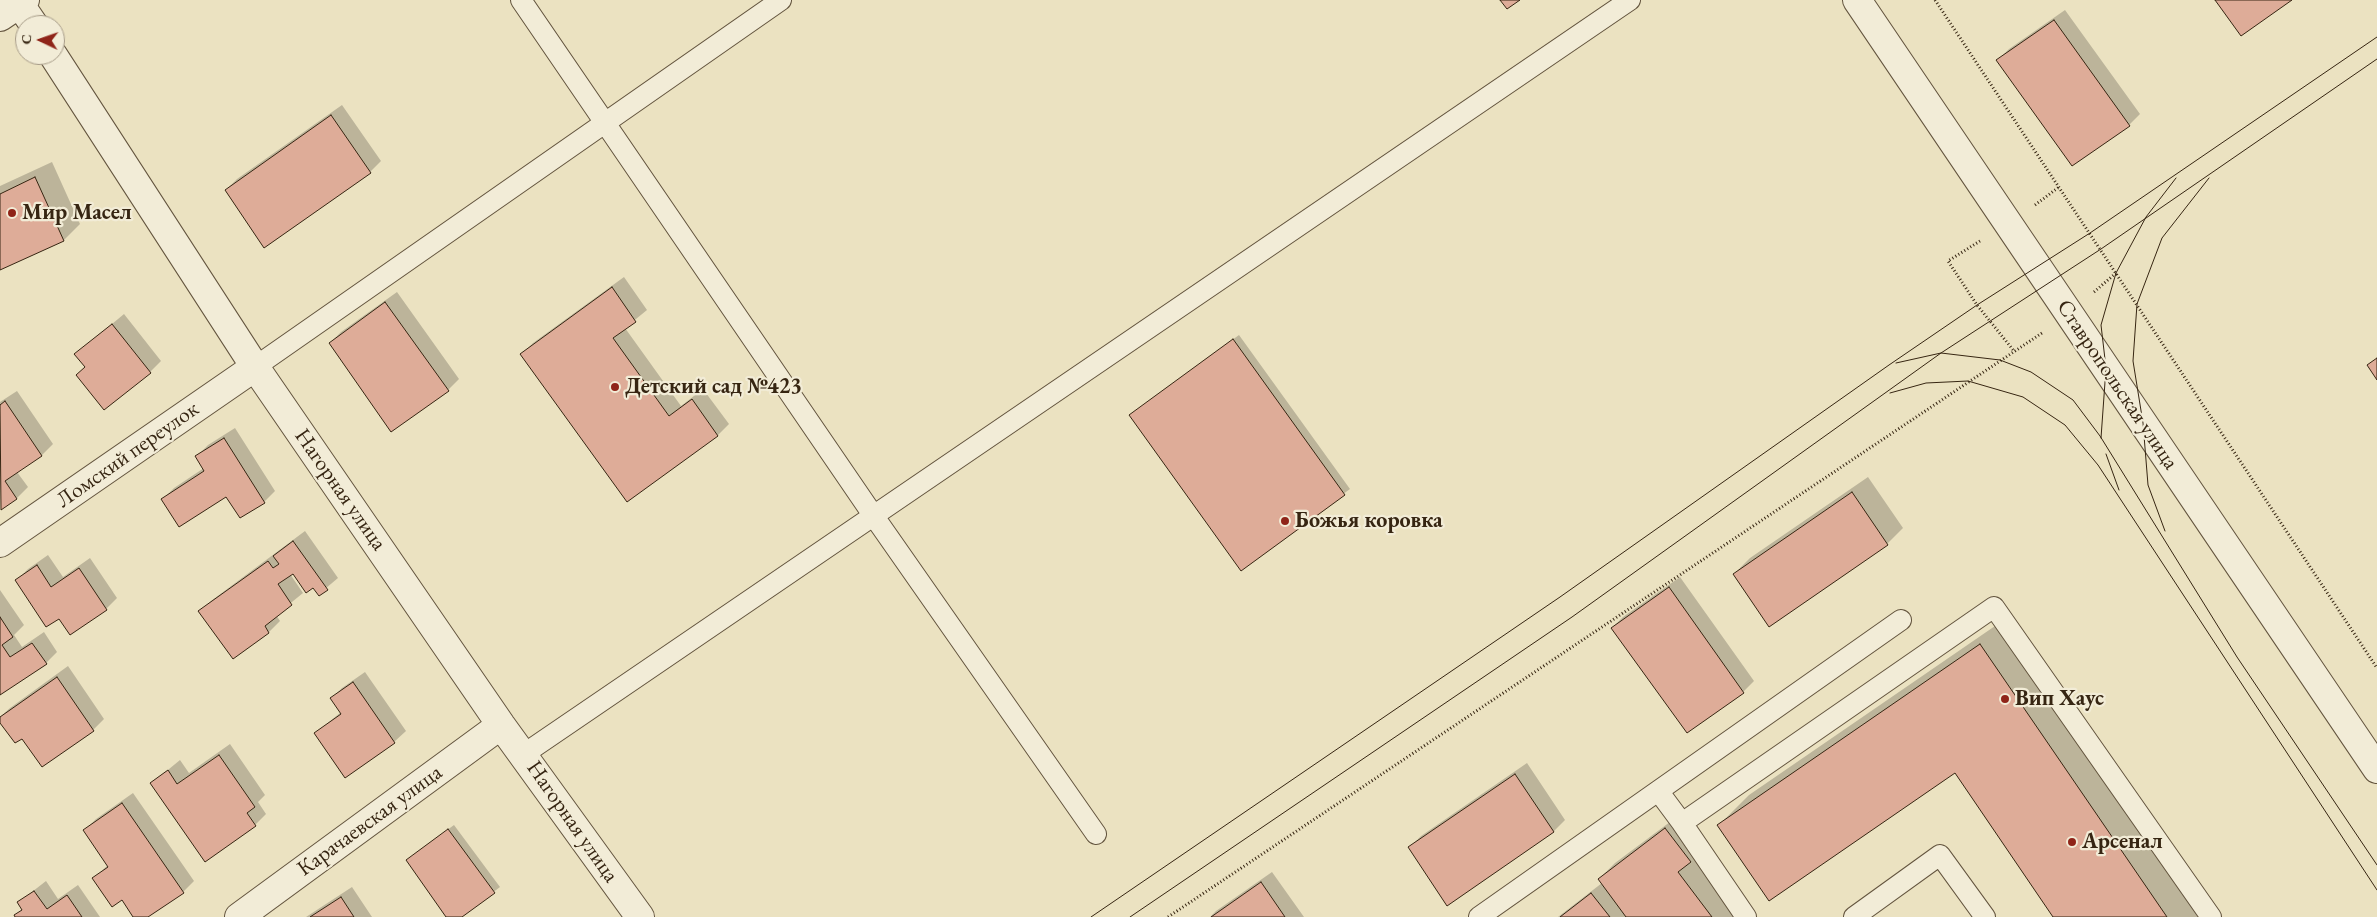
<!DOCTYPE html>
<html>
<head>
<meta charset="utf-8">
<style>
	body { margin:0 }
	#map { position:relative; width:2377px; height:917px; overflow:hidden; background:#ebe2c1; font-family:"EB Garamond",serif }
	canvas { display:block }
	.north { position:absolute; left:15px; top:15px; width:50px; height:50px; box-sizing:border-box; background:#f2ecd7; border:1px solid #a79c88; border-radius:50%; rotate:273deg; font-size:14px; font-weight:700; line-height:20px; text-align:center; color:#362512 }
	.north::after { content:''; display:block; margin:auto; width:18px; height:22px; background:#8f2418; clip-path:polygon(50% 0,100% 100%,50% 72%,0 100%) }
</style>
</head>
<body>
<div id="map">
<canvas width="2377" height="917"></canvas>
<div class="north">С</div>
</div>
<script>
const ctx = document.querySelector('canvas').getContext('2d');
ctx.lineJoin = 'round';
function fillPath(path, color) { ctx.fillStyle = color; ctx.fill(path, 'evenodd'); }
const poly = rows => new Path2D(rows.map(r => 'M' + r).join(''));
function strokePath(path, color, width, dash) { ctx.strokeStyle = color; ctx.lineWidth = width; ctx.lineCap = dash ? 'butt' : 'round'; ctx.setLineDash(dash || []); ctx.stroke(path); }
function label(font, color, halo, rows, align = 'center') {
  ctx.font = font + ' "EB Garamond",serif'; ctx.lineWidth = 4.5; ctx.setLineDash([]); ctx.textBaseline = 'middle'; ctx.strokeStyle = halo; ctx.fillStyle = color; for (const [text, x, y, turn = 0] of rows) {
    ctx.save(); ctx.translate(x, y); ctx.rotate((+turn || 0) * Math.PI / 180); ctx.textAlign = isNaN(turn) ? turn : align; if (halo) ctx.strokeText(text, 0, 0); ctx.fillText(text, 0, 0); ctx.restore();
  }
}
const shadow = poly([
	[2065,10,2140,114,2129,125,1998,60,2009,49],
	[342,105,381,161,370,172,226,190,237,179],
	[52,162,80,224,64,240,0,269,0,186],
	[624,277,647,310,625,328,681,406,703,389,729,424,718,435,627,500,522,354,533,343],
	[397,292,459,379,448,390,330,343,341,332],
	[124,314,161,361,150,372,76,354],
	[1239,335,1350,489,1241,569,1130,415],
	[17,391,53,444,42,455,17,472,28,487,17,498,1,508,0,402],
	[235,428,275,491,264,502,227,495,163,499,174,488,204,468,197,456,208,445],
	[1868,477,1903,528,1887,544,1734,574,1750,558],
	[305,531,338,578,319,594,313,586,293,572,290,574,303,593,276,615,280,621,269,632,233,657,200,612,211,601],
	[48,555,63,577,90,558,117,598,106,609,59,617,17,580,28,569],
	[1680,577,1754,681,1743,692,1612,628,1623,617],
	[0,590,24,625,14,635,22,647,44,632,57,652,46,663,0,694],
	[2011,615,2218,917,2055,917,1955,772,1719,825,1749,795],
	[68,666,104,719,93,730,42,765,22,737,0,721,0,717,10,708],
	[365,672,406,731,394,742,346,776,316,733,341,712,331,699,342,688],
	[230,744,265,795,258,802,266,814,255,825,205,860,152,783,180,760,189,773],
	[1527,763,1565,820,1554,831,1447,904,1410,847,1421,836],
	[133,793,194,881,183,892,146,917,135,917,122,899,94,878,108,865,85,830,96,819],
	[1682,813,1740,917,1558,917,1602,883,1599,879,1615,863],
	[454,825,500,887,460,917,448,917,413,855],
	[1272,872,1304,917,1210,917,1216,911],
	[46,881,58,899,78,885,100,917,17,917,16,915,23,908,19,902],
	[352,887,372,917,306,917]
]);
const building = poly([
	[1500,0,1520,0,1507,9,1500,0],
	[2215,0,2292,0,2241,36,2215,0],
	[2054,20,2130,126,2072,166,1996,60,2054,20],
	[331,115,371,173,264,248,225,190,331,115],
	[35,177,64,241,0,270,0,194,35,177],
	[612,287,636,322,613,338,669,416,692,399,718,436,627,502,520,354,612,287],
	[385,302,449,391,391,432,329,343,385,302],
	[112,324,151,373,104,410,76,375,85,367,74,354,112,324],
	[1233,339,1345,495,1241,571,1129,415,1233,339],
	[2377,358,2377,380,2367,365,2377,358],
	[5,401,42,456,5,481,17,499,1,510,0,405,5,401],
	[224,438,265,503,240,518,226,497,179,527,161,499,204,471,195,456,224,438],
	[1852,492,1888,545,1769,627,1733,574,1852,492],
	[293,541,328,590,319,596,313,588,306,593,293,574,278,584,292,605,265,626,269,633,233,659,198,611,268,561,273,568,279,564,273,556,293,541],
	[37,565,51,587,79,568,107,610,70,635,59,619,46,627,15,580,37,565],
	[1669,587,1744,693,1687,733,1611,628,1669,587],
	[0,617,13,637,2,645,10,657,32,643,47,664,0,695,0,617],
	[1980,644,2167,917,2053,917,1955,773,1769,901,1717,825,1980,644],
	[57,677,94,731,42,767,22,739,15,743,0,723,0,717,57,677],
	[353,682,395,743,345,778,314,733,341,714,330,698,353,682],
	[219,755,255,807,247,813,256,826,205,862,150,783,168,770,177,784,219,755],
	[1515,774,1554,832,1447,906,1408,847,1515,774],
	[122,803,184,893,148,917,133,917,122,900,112,907,92,878,108,867,83,830,122,803],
	[1665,828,1691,862,1678,872,1712,917,1626,917,1598,879,1665,828],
	[448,829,495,893,462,917,446,917,406,860,448,829],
	[1261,882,1285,917,1211,917,1261,882],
	[34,891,47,909,67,895,82,917,15,917,14,915,22,910,17,902,34,891],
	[1591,893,1610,917,1560,917,1591,893],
	[341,897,354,917,310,917,341,897]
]);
const path = poly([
	[1935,0,2377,668],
	[2035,205,2059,187],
	[1980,241,1948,261,1977,305,2014,351],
	[2094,292,2116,273],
	[1168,917,2042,333]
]);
const service = poly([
	[521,0,873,515,1096,834],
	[255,367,781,0],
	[524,754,1630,0],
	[1659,792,1682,823],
	[1479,917,1901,620],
	[1746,917,1682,823,1994,607,2211,917],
	[1854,917,1940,855,1985,917]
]);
const minor = poly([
	[17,0,34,25],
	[0,17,25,0],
	[53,55,255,367,501,725,640,917],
	[0,543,255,367],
	[239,917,501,725]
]);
const tertiary = poly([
	[1857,0,2377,769]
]);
const tram = poly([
	[1896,363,1941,353,2000,360,2031,372,2073,400,2100,436,2237,657,2377,865],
	[1890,393,1926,383,1968,381,2023,397,2065,425,2098,465,2377,890],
	[2101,438,2106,368,2101,325,2116,273,2146,217,2176,178],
	[2106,454,2119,490],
	[2165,531,2148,485,2143,423,2133,361,2137,304,2162,238,2209,178],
	[1091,917,1560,597,1889,365,1977,305,2090,233,2377,37],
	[1130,917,1572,617,1941,353,2101,249,2377,59]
]);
const markers = [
	[12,213,5,"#8f2418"],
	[615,387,5,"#8f2418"],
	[1285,521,5,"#8f2418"],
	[2005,699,5,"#8f2418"],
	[2072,842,5,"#8f2418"]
];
const poiNames = [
	["Мир Масел",22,213],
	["Детский сад №423",625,387],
	["Божья коровка",1295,521],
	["Вип Хаус",2015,699],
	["Арсенал",2082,842]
];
const streetNames = [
	["Ставропольская улица",2117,385,56],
	["Ломский переулок",128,455,-35],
	["Нагорная улица",340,490,55],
	["Карачаевская улица",370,821,-36],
	["Нагорная улица",572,822,55]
];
fillPath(shadow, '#0003');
fillPath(building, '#deac98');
strokePath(building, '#362512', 1);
strokePath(service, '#63543e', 22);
strokePath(minor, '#63543e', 30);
strokePath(tertiary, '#63543e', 30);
strokePath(path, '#362512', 3, [1, 2.5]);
strokePath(service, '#f2ecd7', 20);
strokePath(minor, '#f2ecd7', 28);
strokePath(tertiary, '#f2ecd7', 28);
strokePath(tram, '#362512', 1);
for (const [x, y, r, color] of markers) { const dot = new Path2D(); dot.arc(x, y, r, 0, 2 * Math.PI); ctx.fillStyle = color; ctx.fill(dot); strokePath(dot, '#f2ecd7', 2); }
label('bold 22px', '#362512', '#f2ecd7', poiNames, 'left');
label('22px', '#362512', '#f2ecd7', streetNames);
</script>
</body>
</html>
